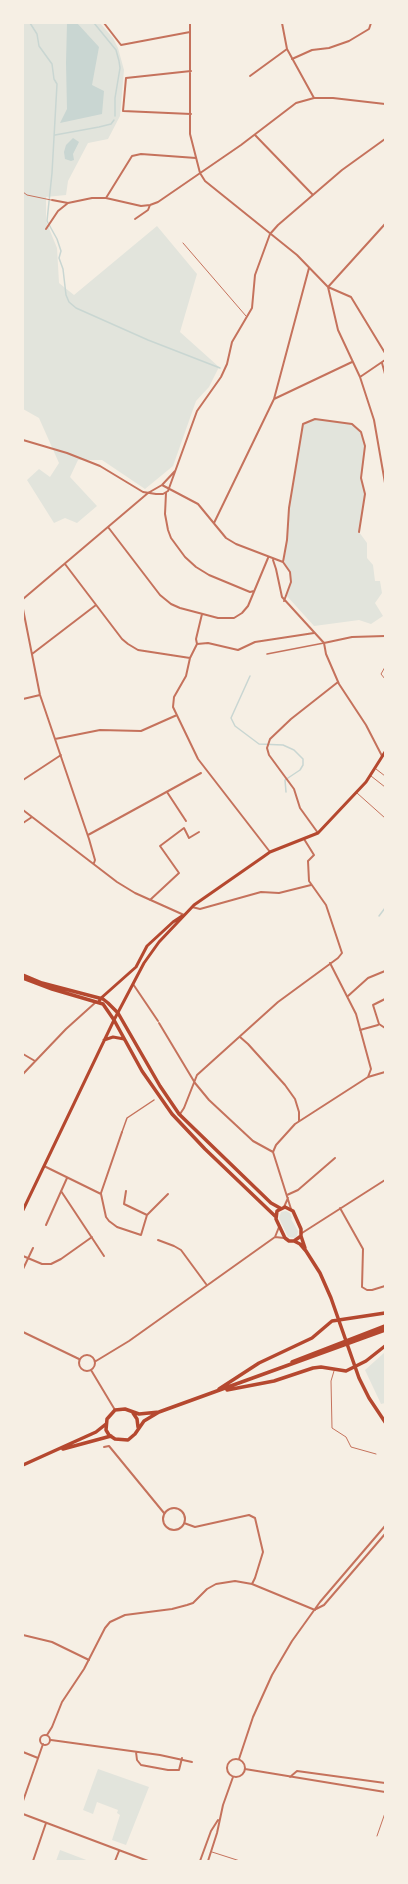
<!DOCTYPE html>
<html>
<head>
<meta charset="utf-8">
<style>
	body { margin:0 }
	#map { position:relative; width:408px; height:1884px; overflow:hidden; background:#f6efe4; font-family:"Public Sans",sans-serif }
	canvas { display:block }
	.frame { position:absolute; inset:0; border:24px solid #f6efe4; pointer-events:none }
</style>
</head>
<body>
<div id="map">
<canvas width="408" height="1884"></canvas>
<div class="frame"></div>
</div>
<script>
const ctx = document.querySelector('canvas').getContext('2d');
ctx.lineJoin = 'round';
function fillPath(path, color) { ctx.fillStyle = color; ctx.fill(path, 'evenodd'); }
const poly = rows => new Path2D(rows.map(r => 'M' + r).join(''));
function strokePath(path, color, width, dash) { ctx.strokeStyle = color; ctx.lineWidth = width; ctx.lineCap = dash ? 'butt' : 'round'; ctx.setLineDash(dash || []); ctx.stroke(path); }
const green = poly([
	[23,23,100,23,113,38,118,48,124,70,120,116,108,139,88,143,68,181,66,195,46,197,46,221,57,248,59,283,74,295,157,226,197,274,180,332,219,367,209,387,196,401,173,466,145,489,102,460,78,460,70,477,97,506,77,523,65,518,54,523,27,480,39,469,50,477,59,463,39,418,23,409],
	[315,419,352,424,361,432,365,446,361,478,365,494,359,532,367,543,367,558,373,565,375,581,380,581,382,593,375,603,383,616,371,624,359,620,314,626,286,595,291,582,290,572,285,565,284,556,287,540,289,508,303,424],
	[286,1211,290,1213,292,1218,291,1219,298,1231,297,1236,294,1238,288,1237,279,1218,281,1212],
	[385,1352,385,1403,381,1404,365,1370],
	[98,1769,149,1787,126,1845,112,1840,120,1815,117,1813,118,1810,97,1802,93,1814,83,1810],
	[60,1850,89,1861,56,1861]
]);
const water = poly([
	[67,23,77,23,99,47,92,85,104,91,102,114,60,123,67,109,66,63],
	[73,138,79,142,73,154,74,160,71,161,65,159,64,152,66,145]
]);
const stream = poly([
	[30,23,37,34,39,46,52,64,54,79,57,84,52,173,47,221,57,239,61,251,59,258,63,269,66,295,69,302,76,308,148,340,220,368],
	[94,23,116,50,119,61,120,68,115,98,115,116],
	[55,135,99,127,111,124,114,120],
	[250,676,231,718,235,726,259,744,283,745,294,750,303,759,303,765,300,770,285,780,286,792],
	[379,916,385,908]
]);
const service = poly([
	[23,192,27,195,51,200],
	[183,243,246,316],
	[385,667,381,674,385,679],
	[376,769,385,776],
	[371,776,385,787],
	[357,793,385,818],
	[334,1371,331,1381,332,1428,346,1437,351,1447,376,1454],
	[377,1836,385,1813],
	[212,1852,240,1861]
]);
const pedestrian = poly([
	[267,654,324,643],
	[122,1132,127,1118,154,1100]
]);
const minor = poly([
	[104,23,121,45,190,32],
	[190,23,190,134,200,173,205,181,297,255,328,287,338,330,360,377,374,420,385,483],
	[282,23,287,49,314,98],
	[292,59,312,50,329,48,349,41,369,29,371,23],
	[250,76,287,49],
	[191,114,123,111,126,78,191,71],
	[255,135,313,195],
	[106,198,132,156,141,154,196,158],
	[52,200,68,203,92,198,106,198,141,206,150,205,158,202,241,145,296,103,314,98,333,98,385,104],
	[135,219,148,210,150,205],
	[46,229,58,211,68,203],
	[328,287,351,297,385,353],
	[328,287,385,224],
	[382,363,385,374],
	[360,377,385,360],
	[274,399,352,362],
	[23,440,67,453,100,466,143,492,156,494,163,494,168,491,197,411,221,377,227,364,232,342,252,308,255,275,270,234,278,225,342,170,385,139],
	[162,485,198,504,226,538,236,544,283,562,290,572,291,582,284,601],
	[166,493,165,514,168,530,171,538,185,557,196,567,209,575,250,592,254,591],
	[214,523,274,399,309,268],
	[108,527,160,595,171,604,180,608,218,618,234,618,242,613,248,606,268,558],
	[273,560,276,569,282,597,324,643],
	[283,562,287,540,289,508,303,424,315,419,352,424,361,432,365,446,361,478,365,494,359,532],
	[65,564,122,639,128,644,138,650,190,658],
	[23,599,148,493,162,485,175,471],
	[23,609,40,695,89,839,95,860,94,863],
	[324,643,326,654,339,684,366,725,382,756],
	[324,643,352,637,385,636],
	[197,644,190,658,186,676,174,697,173,707,198,759,270,852],
	[197,644,208,643,238,650,255,642,314,633],
	[197,644,196,639,202,614],
	[32,654,96,605],
	[23,699,40,695],
	[55,739,100,730,141,731,177,715],
	[23,780,61,755],
	[167,792,186,821],
	[23,810,117,882,135,893,184,915],
	[23,823,32,817],
	[318,833,300,808,294,789,269,755,267,748,270,739,291,719,338,682],
	[88,835,201,773],
	[150,900,179,873,160,846,184,828,189,838,199,832],
	[192,907,200,909,261,892,279,893,311,885],
	[330,963,356,1014,371,1069,368,1077],
	[133,984,158,1021],
	[348,996,368,978,385,971],
	[385,999,373,1005,379,1024,385,1028],
	[159,1023,195,1083,209,1100,253,1141,273,1152,291,1209],
	[360,1030,378,1025],
	[240,1037,248,1044,285,1085,295,1099,299,1112,299,1121],
	[23,1054,35,1061],
	[23,1074,66,1029,96,1002],
	[180,1114,184,1108,197,1075,278,1002,338,958,342,953,326,905,309,881,308,861,314,855,304,839],
	[273,1152,276,1145,295,1124,368,1077,385,1072],
	[44,1166,101,1194],
	[61,1191,104,1256],
	[126,1191,124,1204,147,1215],
	[101,1193,122,1132],
	[101,1194,106,1217,109,1221,117,1227,141,1235,147,1215,168,1194],
	[287,1195,298,1190,335,1158],
	[284,1207,288,1198],
	[340,1208,363,1249,362,1287,367,1290,372,1290,385,1286],
	[46,1225,67,1178],
	[302,1233,385,1180],
	[275,1237,284,1238],
	[158,1240,174,1246,181,1250,206,1284],
	[23,1256,42,1264,51,1264,61,1259,92,1237],
	[23,1269,33,1248],
	[23,1332,79,1359],
	'79 1363a8 8 0 1 1 16 0a8 8 0 1 1-16 0Z',
	[96,1361,129,1341,275,1237,279,1227],
	[91,1370,115,1410],
	[104,1447,109,1446,164,1513],
	'163 1519a11 11 0 1 1 22 0a11 11 0 1 1-22 0Z',
	[184,1523,195,1527,249,1515,255,1518,263,1552,255,1578,252,1584,315,1610],
	[316,1609,324,1605,385,1534],
	[23,1635,52,1642,89,1660],
	'40 1740a5 5 0 1 1 10 0a5 5 0 1 1-10 0Z',
	[47,1735,52,1727,62,1702,84,1669,105,1628,110,1622,125,1615,172,1609,187,1605,193,1603,207,1589,216,1584,235,1581,252,1584],
	[51,1740,160,1755,192,1762],
	[23,1752,38,1758],
	[136,1752,137,1760,141,1765,168,1770,179,1770,182,1758],
	'227 1768a9 9 0 1 1 18 0a9 9 0 1 1-18 0Z',
	[239,1759,253,1717,272,1675,292,1641,320,1602,385,1526],
	[245,1769,385,1792],
	[290,1777,297,1771,385,1783],
	[23,1801,43,1744],
	[23,1814,148,1861],
	[33,1861,46,1823],
	[115,1861,119,1851],
	[200,1861,211,1831,218,1820],
	[208,1861,217,1833,223,1805,233,1777]
]);
const secondary = poly([
	[99,1002,100,999,136,967,147,946,173,922,182,916],
	[104,1040,113,1037,124,1039],
	[23,1210,114,1020,144,963,159,942,194,905,263,857,270,852,318,833,366,782,385,752]
]);
const primary = poly([
	[23,975,42,983,103,999,108,1003,118,1013,160,1086,179,1114,271,1203,280,1208],
	[23,978,52,989,103,1004,114,1020,142,1071,172,1114,205,1149,275,1216],
	[285,1207,293,1211,301,1229,301,1236,294,1241,289,1241,285,1238,276,1219,277,1211,285,1207],
	[301,1236,305,1248],
	[294,1241,300,1244,306,1251,320,1273,331,1298,359,1378,369,1398,385,1422],
	[292,1362,385,1326],
	[219,1389,259,1363,312,1338,332,1321,385,1313],
	[227,1390,274,1381,313,1368,321,1367,346,1371,366,1361,385,1346],
	[159,1412,139,1414,125,1409,115,1410,107,1419,106,1430,109,1435,115,1439,128,1440,135,1434,144,1421,159,1412,385,1330],
	[133,1413,137,1419,138,1427],
	[63,1449,111,1436],
	[23,1465,96,1432,106,1424]
]);
fillPath(green, '#e2e4dc');
fillPath(water, '#c9d6d2');
strokePath(stream, '#c9d6d2', 1.5);
strokePath(service, '#c5725c', 1);
strokePath(pedestrian, '#c5725c', 1.5);
strokePath(minor, '#c5725c', 2);
strokePath(secondary, '#b5482f', 3);
strokePath(primary, '#b5482f', 3.5);
</script>
</body>
</html>
